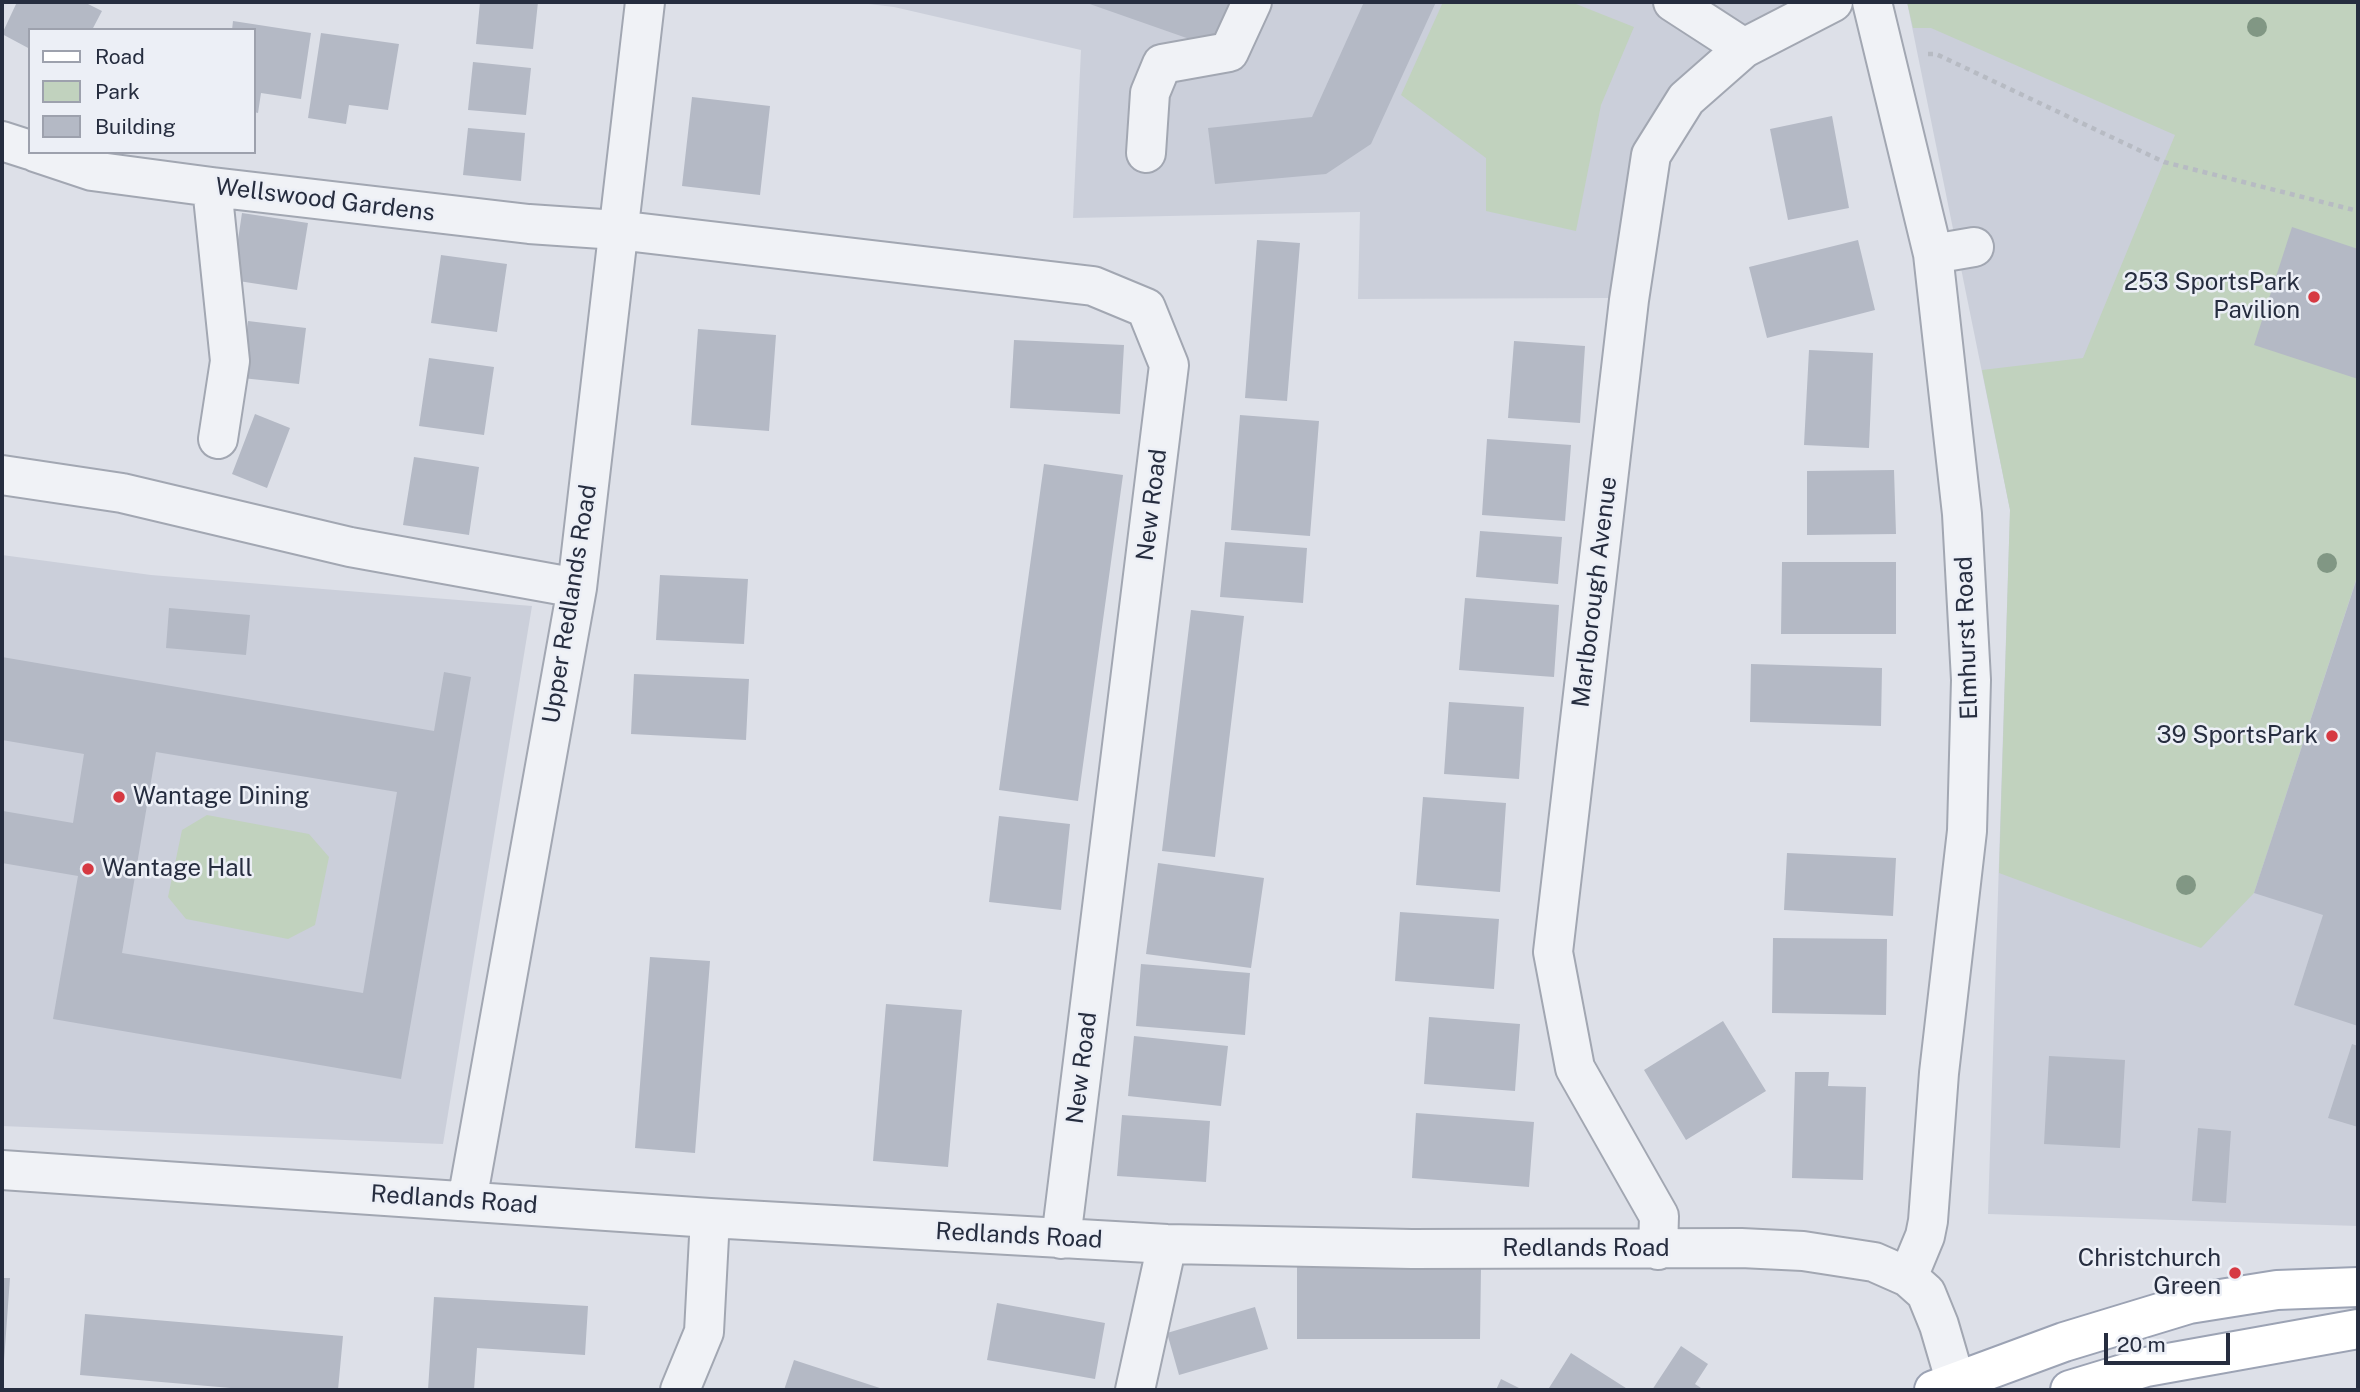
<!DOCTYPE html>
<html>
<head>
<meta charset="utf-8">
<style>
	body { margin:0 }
	#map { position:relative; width:2360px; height:1392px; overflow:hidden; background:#dde0e8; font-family:"Public Sans",sans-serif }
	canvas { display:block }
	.frame { position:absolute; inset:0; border:4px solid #262d3f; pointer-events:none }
	.legend { position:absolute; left:28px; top:28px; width:228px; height:126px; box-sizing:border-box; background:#eceff6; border:2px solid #9da1ad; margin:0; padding:9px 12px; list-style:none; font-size:21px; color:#262d3f }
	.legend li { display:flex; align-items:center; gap:14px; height:35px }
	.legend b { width:35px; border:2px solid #9da1ad }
	.scale { position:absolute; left:2104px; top:1333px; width:126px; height:32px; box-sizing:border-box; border:4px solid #262d3f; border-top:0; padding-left:9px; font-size:21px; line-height:24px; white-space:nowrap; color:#262d3f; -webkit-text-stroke:5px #eceff6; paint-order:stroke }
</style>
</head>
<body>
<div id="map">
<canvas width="2360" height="1392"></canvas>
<div class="frame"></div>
<ul class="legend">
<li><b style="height:9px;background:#fff"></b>Road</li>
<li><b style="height:19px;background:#c1d2be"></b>Park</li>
<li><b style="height:19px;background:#b4b9c5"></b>Building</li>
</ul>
<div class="scale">20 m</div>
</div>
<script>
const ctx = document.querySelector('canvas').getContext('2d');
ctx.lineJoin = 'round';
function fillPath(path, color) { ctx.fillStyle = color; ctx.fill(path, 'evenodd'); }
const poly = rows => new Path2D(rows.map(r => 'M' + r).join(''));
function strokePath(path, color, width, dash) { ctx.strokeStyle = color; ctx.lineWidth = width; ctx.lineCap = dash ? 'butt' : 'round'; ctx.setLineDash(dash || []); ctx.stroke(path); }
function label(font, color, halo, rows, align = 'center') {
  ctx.font = font + ' "Public Sans",sans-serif'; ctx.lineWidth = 5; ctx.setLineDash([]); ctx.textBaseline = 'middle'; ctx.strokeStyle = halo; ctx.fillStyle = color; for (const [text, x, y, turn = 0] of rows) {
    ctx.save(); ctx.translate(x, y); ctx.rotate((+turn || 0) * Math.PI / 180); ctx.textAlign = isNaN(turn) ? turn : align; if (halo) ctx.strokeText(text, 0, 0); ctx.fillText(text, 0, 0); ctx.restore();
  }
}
const built = poly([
	[852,2,1848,2,1686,99,1629,300,1608,298,1358,299,1360,212,1073,218,1081,50,894,7],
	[1907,2,2358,2,2358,1226,1988,1214,2010,510],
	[2,555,151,575,532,606,443,1144,2,1126]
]);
const green = poly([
	[1443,2,1571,2,1634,27,1601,105,1576,231,1486,211,1486,158,1401,95],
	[1907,2,2358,2,2358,580,2356,580,2254,893,2201,948,1999,873,2010,510,1982,370,2083,358,2175,135,1931,28,1913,28],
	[207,815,309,834,329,857,315,925,288,939,186,919,168,897,182,830]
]);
const building = poly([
	[17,2,84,2,102,11,92,30,30,30,30,49,2,34],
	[480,2,538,2,533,49,476,44],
	[1084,2,1234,2,1218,49],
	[1364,2,1436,2,1371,144,1326,174,1215,184,1208,128,1312,117],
	[233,21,311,33,301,99,261,93,258,113,254,112,254,30,232,30],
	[321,33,399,44,388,110,349,105,346,124,308,118],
	[473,62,531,68,526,115,468,110],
	[692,97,770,106,760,195,682,186],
	[1832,116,1849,208,1788,220,1770,129],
	[468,128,525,133,521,181,463,175],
	[242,213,308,223,297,290,232,280],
	[2292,227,2358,249,2358,379,2254,345],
	[1257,240,1300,243,1287,401,1245,398],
	[1858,240,1875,310,1767,338,1749,267],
	[441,255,507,264,497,332,431,323],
	[248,321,306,328,299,384,242,378],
	[698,329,776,335,769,431,691,425],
	[1014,340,1124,345,1120,414,1010,408],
	[1514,341,1585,346,1580,423,1508,418],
	[1809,350,1873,353,1869,448,1804,445],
	[429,358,494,367,484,435,419,426],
	[255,414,290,428,267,488,232,474],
	[1240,415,1319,421,1310,536,1231,530],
	[1487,439,1571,445,1565,521,1482,515],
	[414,457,479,467,469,535,403,525],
	[1044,464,1123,475,1078,801,999,790],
	[1894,470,1896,534,1807,535,1807,471],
	[1480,531,1562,537,1558,584,1476,577],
	[1225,542,1307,548,1303,603,1220,597],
	[1782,562,1896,562,1896,634,1781,634],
	[660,575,748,579,744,644,656,640],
	[2358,575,2358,1026,2294,1005,2323,915,2254,893],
	[1465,598,1559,605,1554,677,1459,670],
	[169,608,250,615,246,655,166,648],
	[1191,610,1244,616,1215,857,1162,851],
	[2,657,434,731,444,672,471,677,401,1079,53,1019,78,876,2,863,2,821,3,811,73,823,84,754,2,740],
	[156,752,397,792,363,993,122,953],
	[1751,664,1882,668,1881,726,1750,722],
	[634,674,749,679,746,740,631,734],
	[1449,702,1524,707,1519,779,1444,774],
	[1423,797,1506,803,1500,892,1416,885],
	[999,816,1070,824,1061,910,989,902],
	[1787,853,1896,858,1893,916,1784,910],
	[1158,863,1264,878,1251,968,1146,954],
	[1400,912,1499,919,1494,989,1395,981],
	[1773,938,1887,939,1886,1015,1772,1013],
	[650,957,710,961,695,1153,635,1148],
	[1141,964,1250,973,1245,1035,1136,1026],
	[886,1004,962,1010,948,1167,873,1161],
	[1429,1017,1520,1024,1515,1091,1424,1084],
	[1723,1021,1766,1091,1686,1140,1644,1070],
	[1134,1036,1228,1046,1221,1106,1128,1096],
	[2352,1044,2358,1046,2358,1127,2328,1118],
	[2049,1056,2125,1060,2120,1148,2044,1144],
	[1795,1072,1829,1072,1828,1086,1866,1087,1863,1180,1792,1178],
	[1416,1113,1534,1122,1529,1187,1412,1178],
	[1122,1115,1210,1121,1206,1182,1117,1176],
	[2198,1128,2231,1131,2226,1203,2192,1201],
	[1297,1267,1481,1268,1480,1339,1297,1339],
	[2,1278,10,1278,4,1361,2,1361],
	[434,1297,588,1306,585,1355,477,1348,474,1390,428,1390],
	[997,1303,1105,1323,1095,1379,987,1360],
	[1255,1307,1268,1349,1179,1375,1167,1333],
	[85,1314,343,1336,338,1390,254,1390,80,1375],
	[1681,1346,1708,1364,1695,1384,1704,1390,1652,1390],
	[1571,1353,1629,1390,1553,1390,1549,1388],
	[794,1360,886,1390,784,1390],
	[1501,1379,1523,1390,1496,1390]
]);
const path = poly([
	[1928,54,1936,54,2164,162,2358,211]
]);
const minor = poly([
	[1673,2,1744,48],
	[1872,2,1933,254,1962,514,1971,680,1967,831,1939,1073,1928,1221,1925,1236,1908,1277],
	[2,141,30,150],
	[35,152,92,171,212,187,529,224,617,230,1093,286,1146,308,1169,365,1061,1239],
	[1146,153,1150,93,1162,64,1229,52,1252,2],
	[212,187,230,361,218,439],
	[1933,254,1974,247],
	[2,475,122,493,350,547,577,588],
	[2,1170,710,1218,1167,1244,1412,1249,1741,1248,1803,1251,1874,1262,1908,1277,1926,1293,1939,1325,1958,1390],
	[467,1201,577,588,645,2],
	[1658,1250,1659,1216,1575,1068,1553,952,1629,300,1651,155,1686,99,1744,48,1833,2],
	[680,1390,704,1332,710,1218],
	[1135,1390,1167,1244]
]);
const major = poly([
	[1934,1390,2064,1342,2189,1304,2277,1290,2358,1287],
	[2070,1390,2146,1367,2358,1329]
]);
const trees = [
	[2257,27],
	[2327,563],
	[2186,885]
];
const markers = [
	[2314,297,7,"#d63942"],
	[2332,736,7,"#d63942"],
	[119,797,7,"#d63942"],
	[88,869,7,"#d63942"],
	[2235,1273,7,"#d63942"]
];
const streetNames = [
	["Wellswood Gardens",325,200,7],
	["New Road",1152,505,-83],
	["Marlborough Avenue",1595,592,-83],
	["Upper Redlands Road",570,604,-81],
	["Elmhurst Road",1967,638,-92],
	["New Road",1082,1068,-83],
	["Redlands Road",454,1200,4],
	["Redlands Road",1019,1236,3],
	["Redlands Road",1586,1249]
];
const poiNames = [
	["253 SportsPark",2300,283],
	["Pavilion",2300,311],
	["39 SportsPark",2318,736],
	["Wantage Dining",133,797,"left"],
	["Wantage Hall",102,869,"left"],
	["Christchurch",2221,1259],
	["Green",2221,1287]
];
fillPath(built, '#cbcfda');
fillPath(green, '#c1d2be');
fillPath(building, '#b4b9c5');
strokePath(minor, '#a2a7b2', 42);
strokePath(major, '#9ca3b4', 42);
strokePath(path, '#b7bbc3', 4.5, [5, 5]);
strokePath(minor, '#f0f2f6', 38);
strokePath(major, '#fff', 38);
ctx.fillStyle = '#819784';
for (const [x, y] of trees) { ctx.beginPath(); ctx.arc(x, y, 10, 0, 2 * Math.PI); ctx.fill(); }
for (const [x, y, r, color] of markers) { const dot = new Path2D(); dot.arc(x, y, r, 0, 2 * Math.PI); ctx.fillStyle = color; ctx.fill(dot); strokePath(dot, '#eceff6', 2.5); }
label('24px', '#262d3f', '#eceff6', streetNames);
label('24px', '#262d3f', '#eceff6', poiNames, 'right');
</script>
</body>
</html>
